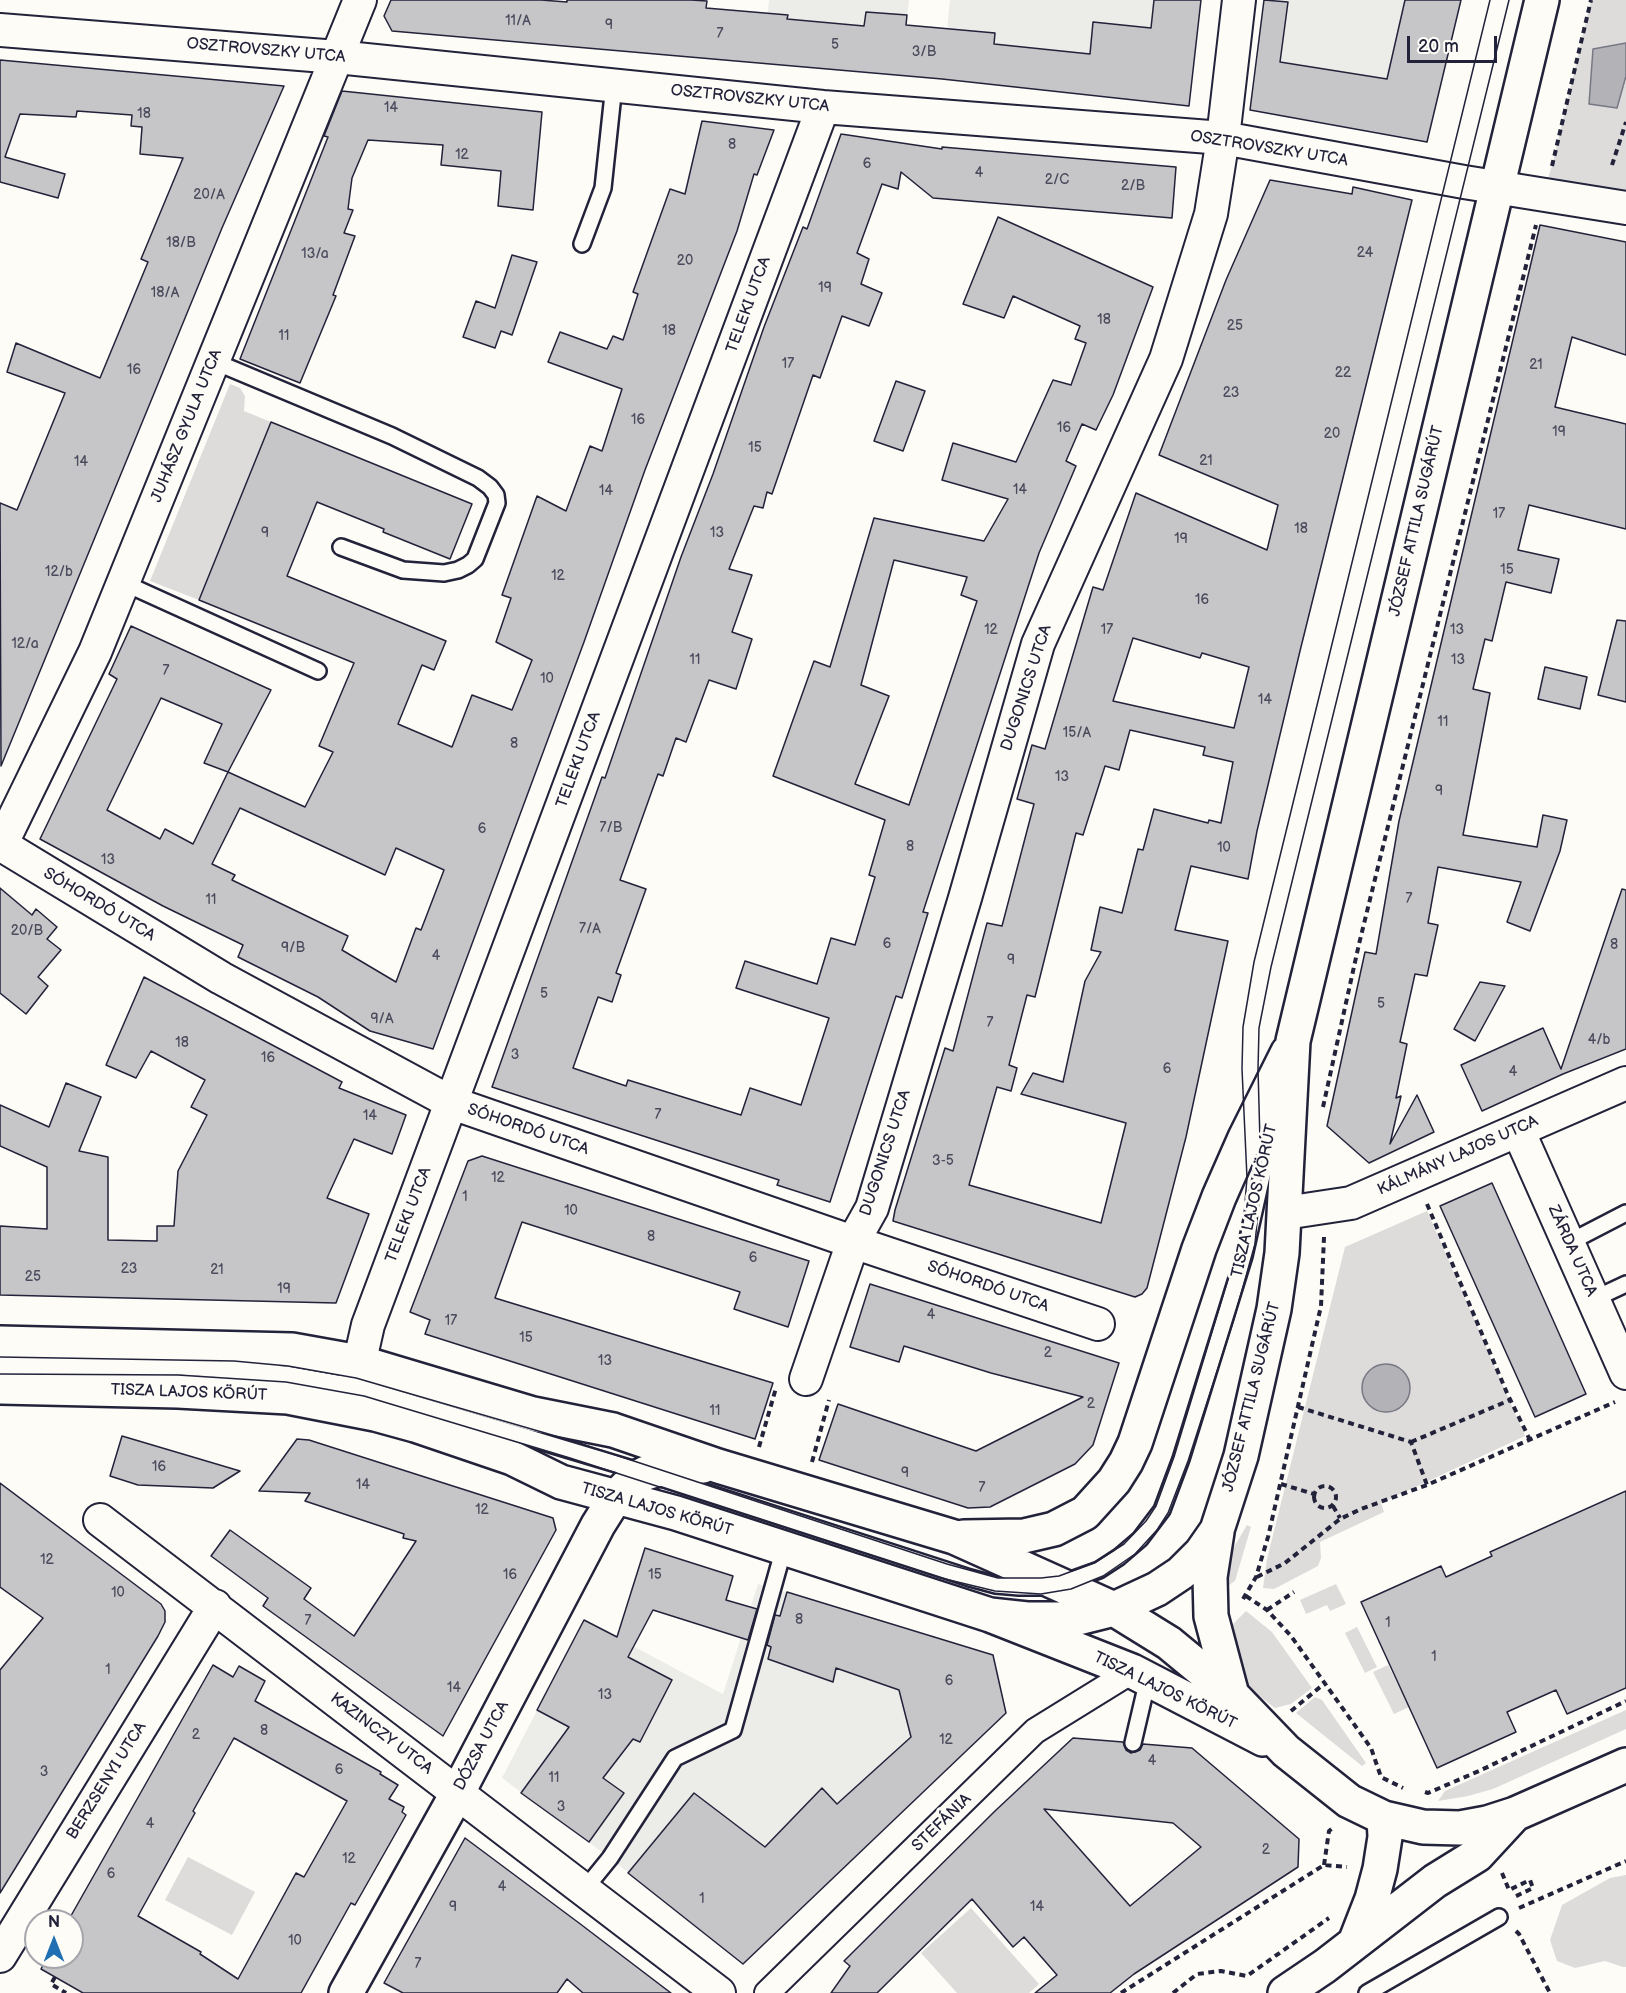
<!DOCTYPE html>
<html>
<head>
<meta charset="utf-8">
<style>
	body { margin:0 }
	#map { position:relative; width:1626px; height:1993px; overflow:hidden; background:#fdfcf7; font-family:"Balsamiq Sans",sans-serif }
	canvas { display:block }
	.north { position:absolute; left:24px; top:1909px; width:60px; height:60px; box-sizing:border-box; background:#fdfcf7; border:2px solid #a5a5ac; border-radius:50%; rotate:0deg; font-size:16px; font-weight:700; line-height:24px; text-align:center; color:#22223b }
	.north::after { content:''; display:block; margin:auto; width:21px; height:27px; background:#1f6fb2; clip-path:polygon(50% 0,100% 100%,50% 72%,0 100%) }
	.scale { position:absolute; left:1407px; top:36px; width:90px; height:27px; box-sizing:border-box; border:3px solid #22223b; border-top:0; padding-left:8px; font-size:18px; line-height:21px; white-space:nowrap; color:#22223b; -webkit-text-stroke:4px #fdfcf7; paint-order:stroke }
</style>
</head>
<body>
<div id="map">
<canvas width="1626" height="1993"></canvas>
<div class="north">N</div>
<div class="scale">20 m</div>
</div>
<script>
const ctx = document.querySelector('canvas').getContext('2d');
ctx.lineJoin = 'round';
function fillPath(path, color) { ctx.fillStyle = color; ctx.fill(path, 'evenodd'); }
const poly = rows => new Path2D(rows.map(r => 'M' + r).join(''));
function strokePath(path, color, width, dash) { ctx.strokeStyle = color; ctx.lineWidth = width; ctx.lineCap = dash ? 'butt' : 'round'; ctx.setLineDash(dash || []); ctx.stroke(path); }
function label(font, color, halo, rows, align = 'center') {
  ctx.font = font + ' "Balsamiq Sans",sans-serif'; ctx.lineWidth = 6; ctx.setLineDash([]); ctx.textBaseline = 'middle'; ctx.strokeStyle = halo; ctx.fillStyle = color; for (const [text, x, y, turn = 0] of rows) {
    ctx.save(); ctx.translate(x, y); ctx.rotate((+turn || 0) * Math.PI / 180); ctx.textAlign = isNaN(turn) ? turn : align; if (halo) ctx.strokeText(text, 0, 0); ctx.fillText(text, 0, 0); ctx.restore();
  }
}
const built = poly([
	[769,0,909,0,906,25,763,63],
	[950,0,1201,0,1189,106,942,79],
	[1264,0,1460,0,1426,142,1250,110],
	[758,1584,993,1655,1006,1713,743,1964,610,1858,502,1778,584,1620,723,1694]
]);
const green = poly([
	[1591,0,1626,0,1626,208,1543,195,1553,162],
	[230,384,240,388,245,396,244,411,271,422,199,600,150,581],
	[1427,1211,1525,1436,1381,1503,1384,1512,1320,1542,1321,1558,1318,1566,1274,1589,1263,1588,1267,1559,1345,1247],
	[1247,1525,1251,1527,1235,1581,1220,1591,1224,1564],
	[1336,1584,1346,1604,1330,1611,1327,1605,1306,1614,1300,1600],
	[1246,1611,1272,1632,1312,1688,1291,1704,1275,1708,1255,1693,1241,1676,1220,1629,1232,1625],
	[1357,1627,1377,1667,1365,1673,1345,1633],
	[1388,1665,1409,1707,1394,1714,1373,1672],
	[1315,1697,1322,1700,1366,1763,1362,1766,1296,1713],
	[1626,1710,1626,1729,1493,1789,1468,1796,1438,1801,1445,1791],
	[188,1857,255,1892,232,1935,165,1900],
	[1626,1875,1626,1967,1623,1967,1605,1961,1575,1968,1557,1961,1550,1940,1562,1905,1610,1878],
	[971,1908,1039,1984,1029,1993,957,1993,921,1953]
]);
const water = poly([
	[1626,43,1626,76,1617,108,1589,104,1593,49,1626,43],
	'1362 1388a24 24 0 1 1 48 0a24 24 0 1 1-48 0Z'
]);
const building = poly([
	[391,0,541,0,567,2,567,0,691,0,707,1,706,8,788,15,787,19,864,26,866,12,907,15,906,25,995,33,994,44,1090,54,1093,22,1151,28,1154,0,1201,0,1189,106,942,79,392,31,384,16,391,0],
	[1264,0,1288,2,1280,62,1387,79,1405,0,1461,0,1427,142,1250,110,1264,0],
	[0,60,284,86,222,228,1,766,0,503,17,510,65,393,7,372,16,343,100,378,148,262,141,259,183,158,140,154,142,127,131,126,132,115,77,111,76,117,20,114,5,157,65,174,58,198,0,182,0,60],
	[342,91,542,112,533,210,498,206,501,171,441,165,443,145,368,140,352,178,348,209,353,210,344,233,355,236,333,295,336,296,300,383,240,359,328,137,324,136,342,91],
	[702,121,774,130,757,175,754,174,737,231,645,470,584,642,433,1049,370,1031,318,997,238,957,243,945,163,906,40,839,117,679,109,674,131,626,271,690,228,772,305,807,333,752,319,746,354,663,199,600,271,422,472,504,450,559,383,532,384,529,317,502,287,576,446,641,434,670,422,665,398,724,452,747,472,695,512,710,532,660,496,642,511,598,502,595,537,496,566,511,590,446,602,451,622,389,548,362,560,332,607,349,613,336,623,340,638,294,633,292,670,189,685,194,702,121],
	[161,698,222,724,204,763,228,772,193,844,165,829,160,839,107,810,161,698],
	[240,808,385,875,396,848,444,870,421,930,416,928,396,982,342,950,348,936,232,880,235,875,212,864,240,808],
	[841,134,942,149,942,147,1176,167,1172,218,933,198,901,172,898,189,882,184,857,253,869,259,861,284,882,293,869,326,842,316,820,378,813,375,772,494,767,492,763,508,754,506,729,569,752,575,732,632,752,639,736,689,709,680,686,742,676,738,663,776,658,774,620,880,646,889,616,973,621,975,612,1002,598,997,573,1068,626,1086,628,1080,741,1115,750,1088,801,1105,829,1018,736,988,745,961,817,984,831,938,855,945,875,877,869,875,885,820,773,776,814,661,830,667,874,518,984,541,1008,499,942,480,953,443,1016,462,1053,380,1071,385,1086,343,1075,339,1080,326,1013,296,1004,318,963,304,998,217,1153,287,1113,395,1096,430,1082,424,1066,461,1076,466,1039,553,923,912,928,913,902,998,896,996,830,1202,777,1185,779,1180,492,1087,602,777,605,778,681,557,713,474,764,327,803,227,807,229,841,134],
	[894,560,967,577,961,595,977,601,909,805,855,784,889,696,861,685,894,560],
	[1270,180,1352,194,1353,187,1412,200,1300,651,1257,831,1248,879,1191,866,1175,930,1228,941,1186,1137,1147,1288,1142,1294,1135,1297,893,1221,895,1210,945,1048,953,1051,987,923,1002,926,1034,804,1017,799,1032,745,1045,749,1093,587,1103,590,1136,493,1267,550,1278,505,1159,455,1226,280,1270,180],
	[1133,638,1200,658,1202,653,1249,667,1234,728,1113,701,1133,638],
	[1130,730,1205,747,1203,755,1233,762,1221,823,1209,820,1208,823,1154,809,1143,850,1138,849,1122,913,1100,907,1091,950,1101,952,1085,981,1063,1082,1033,1073,1021,1094,1126,1123,1101,1223,969,1185,997,1087,1011,1091,1017,1068,1009,1065,1027,995,1035,997,1076,833,1083,835,1105,766,1119,770,1130,730],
	[1540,225,1626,242,1626,355,1572,337,1555,407,1626,424,1626,529,1529,505,1518,550,1559,559,1551,593,1506,582,1492,641,1485,639,1473,689,1490,693,1463,835,1537,847,1543,815,1567,820,1560,851,1530,931,1507,922,1521,882,1438,867,1428,923,1438,925,1427,976,1415,974,1400,1042,1407,1044,1396,1098,1401,1096,1390,1144,1417,1095,1434,1132,1369,1163,1327,1126,1365,952,1376,954,1399,821,1540,225],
	[512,255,537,262,512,335,501,331,495,348,463,337,476,301,495,308,512,255],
	[896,381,925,391,903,451,874,441,896,381],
	[1617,620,1626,621,1626,702,1598,695,1617,620],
	[1545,667,1587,677,1580,709,1538,699,1545,667],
	[0,888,32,915,36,909,57,927,47,939,61,950,38,977,48,986,26,1014,0,993,0,888],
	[1622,889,1626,890,1626,1049,1563,1074,1482,1111,1461,1065,1543,1028,1561,1069,1622,889],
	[144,977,342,1082,339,1088,406,1115,392,1154,354,1139,327,1198,369,1214,336,1303,0,1295,0,1226,47,1229,47,1167,0,1146,0,1105,49,1127,66,1083,101,1097,79,1151,108,1157,108,1240,157,1241,157,1226,174,1226,178,1171,207,1115,191,1107,205,1080,151,1051,136,1078,106,1065,144,977],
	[1480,982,1505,986,1475,1041,1454,1029,1480,982],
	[482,1156,809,1261,788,1327,734,1309,740,1292,522,1222,495,1298,773,1383,755,1439,425,1334,430,1320,410,1312,468,1161,482,1156],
	[1492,1183,1586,1394,1535,1417,1440,1206,1492,1183],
	[870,1284,1119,1363,1093,1445,1075,1464,990,1507,968,1508,819,1460,838,1404,976,1451,1083,1397,991,1373,904,1346,899,1362,850,1347,870,1284],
	[122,1436,240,1471,213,1488,138,1485,110,1476,122,1436],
	[297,1439,309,1440,553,1518,556,1530,443,1736,263,1606,268,1598,211,1556,230,1530,311,1588,304,1599,354,1636,416,1541,403,1538,404,1534,305,1501,310,1493,259,1491,297,1439],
	[0,1483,161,1604,165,1611,165,1622,158,1636,0,1893,0,1670,43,1618,0,1587,0,1483],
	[1626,1491,1626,1688,1567,1714,1556,1690,1507,1712,1516,1732,1437,1768,1361,1602,1441,1566,1446,1577,1492,1556,1490,1552,1626,1491],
	[645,1548,733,1576,726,1600,757,1609,748,1640,653,1610,628,1657,672,1680,640,1742,633,1739,603,1778,624,1793,589,1842,521,1793,569,1727,537,1710,584,1620,617,1637,645,1548],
	[787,1592,993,1655,1006,1713,743,1964,628,1873,694,1793,765,1847,822,1788,837,1804,911,1737,899,1690,836,1668,833,1682,768,1659,771,1647,767,1645,775,1615,780,1616,787,1592],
	[213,1665,233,1677,239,1666,265,1681,255,1701,381,1772,380,1774,398,1785,389,1799,404,1807,402,1812,406,1815,355,1905,351,1903,301,1993,83,1993,41,1969,47,1957,72,1957,72,1921,68,1921,213,1665],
	[234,1738,347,1801,304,1877,296,1873,238,1979,200,1954,201,1952,138,1916,195,1813,193,1811,234,1738],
	[1073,1738,1123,1742,1126,1750,1131,1753,1140,1750,1143,1744,1192,1748,1299,1839,1298,1867,1134,1974,1110,1993,1035,1993,1057,1975,1024,1937,1013,1947,972,1899,877,1993,831,1993,850,1966,844,1961,995,1811,1073,1738],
	[1044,1809,1173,1823,1201,1847,1130,1906,1044,1809],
	[465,1838,579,1923,671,1993,583,1993,567,1979,557,1993,403,1993,384,1983,465,1838]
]);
const path = poly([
	[1612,165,1626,122],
	[1552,166,1591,0],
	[1323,1107,1359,944,1536,225],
	[1427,1204,1507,1393,1530,1440],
	[1298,1407,1411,1442,1427,1485],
	[1411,1442,1510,1400],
	[759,1447,776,1388],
	[812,1462,829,1400],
	[1281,1484,1314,1494],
	'1314 1497a11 11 0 1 1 22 0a11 11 0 1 1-22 0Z',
	[1333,1506,1340,1518],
	[1257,1577,1285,1563,1340,1519,1361,1509,1427,1485,1615,1402],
	[1246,1596,1267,1610,1291,1636,1371,1748,1381,1777,1403,1788],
	[1243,1599,1256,1577,1268,1537,1321,1306,1324,1237],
	[1267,1610,1294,1592],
	[1291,1711,1325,1683],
	[1425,1792,1428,1793,1479,1771,1626,1701],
	[1324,1865,1329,1831,1334,1827],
	[1502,1873,1509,1890,1530,1880,1533,1888,1512,1898],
	[1519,1908,1626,1861],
	[1516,1931,1519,1934,1550,1993],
	[55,1977,51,1984,66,1993],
	[1121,1993,1324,1865,1347,1867],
	[1173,1993,1197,1974,1221,1971,1247,1976,1329,1918]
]);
const service = poly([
	[582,244,603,188,614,85],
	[213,361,392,436,478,478,490,487,496,495,497,503,475,559,468,565,458,570,444,573,403,570,341,547],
	[124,583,318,671],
	[1568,1243,1626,1213],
	[1594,1299,1626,1284],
	[0,1365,179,1367,286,1374,359,1387,646,1473,970,1578,996,1585,1019,1587,1041,1587,1060,1584,1099,1570,1119,1557,1140,1539,1162,1510,1181,1459,1244,1256,1276,1113],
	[1133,1743,1148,1679],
	[584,1890,610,1858,675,1758,733,1730,784,1548],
	[1367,1993,1499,1917]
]);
const pedestrian = poly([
	[767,1993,1035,1731,1132,1671]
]);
const minor = poly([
	[0,30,337,57,823,107,1223,138,1464,182,1626,208],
	[0,844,221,978,452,1103,853,1242,1098,1324],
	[0,847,95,652,360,0],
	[1518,1130,1626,1373],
	[1285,1213,1351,1203,1626,1083],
	[806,1379,853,1242,872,1208,965,898,1038,644,1166,359,1211,214,1223,138,1239,0],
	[375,1414,359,1387,356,1378,368,1325,823,107],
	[100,1520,719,1993],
	[0,1956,215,1606]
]);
const tertiary = poly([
	[0,1343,292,1350,359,1362,533,1414,613,1430,718,1466,954,1537,1114,1609,1169,1643,1232,1695,1286,1751,1349,1801,1384,1818,1423,1827,1460,1828,1487,1823,1515,1814,1626,1765],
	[0,1387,178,1391,288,1397,375,1414,415,1425,512,1458,561,1482,676,1513,990,1615,1132,1671,1263,1739],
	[1217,1532,1210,1577,1211,1616,1232,1695],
	[964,1537,1024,1536,1054,1529,1085,1513,1114,1481,1126,1462,1135,1443,1199,1249,1219,1197,1245,1138,1288,1052],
	[990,1615,1027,1619,1074,1619,1114,1609,1157,1589,1181,1573,1201,1553,1217,1530,1241,1456,1274,1309,1282,1253,1293,1041,1542,0],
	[1356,1940,1372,1899,1380,1869,1385,1837,1384,1818],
	[346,1993,458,1792,598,1525,615,1498,634,1479,646,1473,659,1469,703,1466],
	[1285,1993,1325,1966,1435,1881,1477,1855,1514,1815]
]);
const tram = poly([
	[0,1357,234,1361,288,1366,356,1378,576,1442,947,1564,998,1578,1041,1578,1059,1576,1094,1563,1124,1544,1146,1521,1156,1506,1174,1457,1239,1243,1244,1215,1247,1178,1242,1069,1243,1027,1254,962,1490,0],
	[0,1374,178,1375,286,1382,364,1396,570,1458,941,1578,995,1591,1041,1594,1071,1589,1103,1576,1135,1554,1157,1530,1168,1513,1188,1461,1234,1319,1255,1244,1261,1178,1258,1069,1259,1028,1271,967,1509,0]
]);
const numberNames = [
	["11/A",518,21],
	["9",609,25],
	["7",720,34],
	["5",835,45],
	["3/B",924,52],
	["14",391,108],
	["18",144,114],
	["8",732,145],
	["12",462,155],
	["6",867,164],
	["4",979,173],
	["2/C",1057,180],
	["2/B",1133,186],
	["20/A",209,195],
	["18/B",181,243],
	["24",1365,253],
	["13/a",315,254],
	["20",685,261],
	["19",825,288],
	["18/A",165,293],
	["18",1104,320],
	["25",1235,326],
	["18",669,331],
	["11",284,336],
	["17",788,364],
	["21",1536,365],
	["16",134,370],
	["22",1343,373],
	["23",1231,393],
	["16",638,420],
	["16",1064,428],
	["19",1559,432],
	["20",1332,434],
	["15",755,448],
	["21",1206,461],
	["14",81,462],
	["14",1020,490],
	["14",606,491],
	["17",1499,514],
	["18",1301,529],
	["9",265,533],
	["13",717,533],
	["19",1181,539],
	["15",1507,570],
	["12/b",59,572],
	["12",558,576],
	["16",1202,600],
	["12",991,630],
	["17",1107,630],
	["13",1457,630],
	["12/a",25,644],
	["11",695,660],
	["13",1458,660],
	["7",166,671],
	["10",547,679],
	["14",1265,700],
	["11",1443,722],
	["15/A",1077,733],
	["8",514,744],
	["13",1062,777],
	["9",1439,791],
	["7/B",611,828],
	["6",482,829],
	["8",910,847],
	["10",1224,848],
	["13",108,860],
	["7",1409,899],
	["11",211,900],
	["7/A",590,929],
	["20/B",27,931],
	["6",887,944],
	["8",1614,945],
	["9/B",293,948],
	["4",436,956],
	["9",1011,960],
	["5",544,994],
	["5",1381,1004],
	["9/A",382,1019],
	["7",990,1023],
	["4/b",1599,1040],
	["18",182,1043],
	["3",515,1055],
	["16",268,1058],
	["6",1167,1069],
	["4",1513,1072],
	["7",658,1115],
	["14",370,1116],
	["3-5",943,1161],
	["12",498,1178],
	["1",465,1197],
	["10",571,1211],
	["8",651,1237],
	["6",753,1258],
	["23",129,1269],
	["21",217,1270],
	["25",33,1277],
	["19",284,1289],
	["4",931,1315],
	["17",451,1321],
	["15",526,1338],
	["2",1048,1353],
	["13",605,1361],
	["2",1091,1404],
	["11",715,1411],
	["16",159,1467],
	["9",905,1473],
	["14",363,1485],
	["7",982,1488],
	["12",482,1510],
	["12",47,1560],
	["16",510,1575],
	["15",655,1575],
	["10",118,1593],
	["8",799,1620],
	["7",308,1621],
	["1",1388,1623],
	["1",1434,1657],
	["1",108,1670],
	["6",949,1681],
	["14",454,1688],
	["13",605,1695],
	["8",264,1731],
	["2",196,1735],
	["12",946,1740],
	["4",1152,1761],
	["6",339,1770],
	["3",44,1772],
	["11",554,1778],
	["3",561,1807],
	["4",150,1824],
	["2",1266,1850],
	["12",349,1859],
	["6",111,1874],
	["4",502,1887],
	["1",702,1899],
	["9",453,1907],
	["14",1037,1907],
	["10",295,1941],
	["7",418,1964]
];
const streetNames = [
	["OSZTROVSZKY UTCA",266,51,5],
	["OSZTROVSZKY UTCA",750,99,6],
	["OSZTROVSZKY UTCA",1269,149,9],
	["TELEKI UTCA",749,305,-70],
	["JUHÁSZ GYULA UTCA",187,426,-68],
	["JÓZSEF ATTILA SUGÁRÚT",1417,521,-77],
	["DUGONICS UTCA",1027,688,-72],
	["TELEKI UTCA",579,760,-70],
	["SÓHORDÓ UTCA",99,905,31],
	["SÓHORDÓ UTCA",528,1130,19],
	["DUGONICS UTCA",886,1153,-72],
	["KÁLMÁNY LAJOS UTCA",1458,1156,-24],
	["TISZA LAJOS KÖRÚT",1255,1201,-77],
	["TELEKI UTCA",409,1215,-69],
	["ZÁRDA UTCA",1572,1251,66],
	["SÓHORDÓ UTCA",988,1287,19],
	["TISZA LAJOS KÖRÚT",189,1393,2],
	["JÓZSEF ATTILA SUGÁRÚT",1252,1397,-76],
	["TISZA LAJOS KÖRÚT",657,1510,16],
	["TISZA LAJOS KÖRÚT",1165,1691,26],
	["KAZINCZY UTCA",381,1734,37],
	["DÓZSA UTCA",482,1746,-62],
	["BERZSENYI UTCA",107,1781,-58],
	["STEFÁNIA",942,1823,-44]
];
fillPath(built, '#ecece9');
fillPath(green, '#dddcdb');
fillPath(water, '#b2b2b7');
strokePath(water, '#787885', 1.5);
fillPath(building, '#c6c6c8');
strokePath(building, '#22223b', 1.5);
strokePath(service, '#22223b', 20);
strokePath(pedestrian, '#22223b', 28);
strokePath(minor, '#22223b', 36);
strokePath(tertiary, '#22223b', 38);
strokePath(path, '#22223b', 4, [6, 4.5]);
strokePath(service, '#fdfcf7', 15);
strokePath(pedestrian, '#fdfcf7', 24);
strokePath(minor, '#fdfcf7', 32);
strokePath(tertiary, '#fdfcf7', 33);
strokePath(tram, '#22223b', 1.5);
label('14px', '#4b4b5e', null, numberNames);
label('16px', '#22223b', '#fdfcf7', streetNames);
</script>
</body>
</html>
